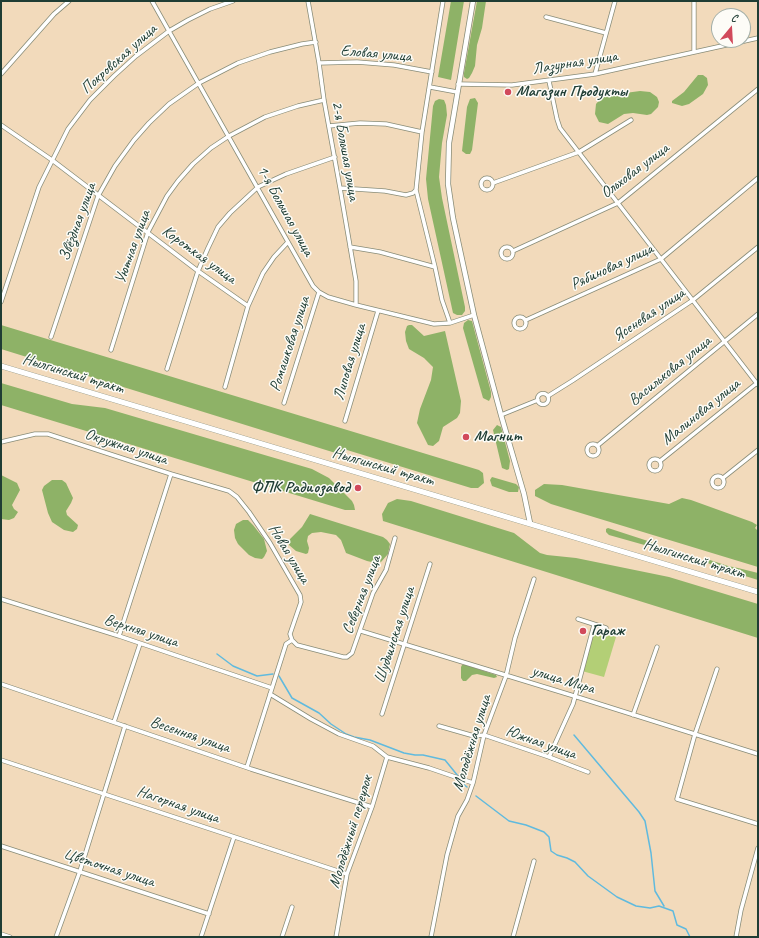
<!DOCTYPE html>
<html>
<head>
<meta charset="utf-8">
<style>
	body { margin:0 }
	#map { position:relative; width:759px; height:938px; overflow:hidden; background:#f2dabb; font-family:Caveat,sans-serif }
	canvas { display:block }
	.frame { position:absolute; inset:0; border:2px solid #1f3d34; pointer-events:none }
	.north { position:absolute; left:711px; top:8px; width:40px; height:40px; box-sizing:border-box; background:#fdfcf7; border:1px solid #a4b0a9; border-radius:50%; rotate:18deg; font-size:11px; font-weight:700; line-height:16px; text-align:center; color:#1f3d34 }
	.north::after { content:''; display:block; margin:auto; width:14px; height:18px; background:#d1495b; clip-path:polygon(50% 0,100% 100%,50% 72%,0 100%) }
</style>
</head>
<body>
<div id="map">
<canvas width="759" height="938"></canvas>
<div class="frame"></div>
<div class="north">С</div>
</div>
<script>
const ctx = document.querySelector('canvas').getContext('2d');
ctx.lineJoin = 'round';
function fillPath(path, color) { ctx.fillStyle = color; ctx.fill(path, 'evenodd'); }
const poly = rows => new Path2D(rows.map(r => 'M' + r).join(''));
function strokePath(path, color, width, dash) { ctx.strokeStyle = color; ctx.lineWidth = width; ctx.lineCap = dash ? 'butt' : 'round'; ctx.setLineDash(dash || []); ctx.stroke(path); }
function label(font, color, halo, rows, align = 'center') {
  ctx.font = font + ' Caveat,sans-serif'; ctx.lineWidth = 3; ctx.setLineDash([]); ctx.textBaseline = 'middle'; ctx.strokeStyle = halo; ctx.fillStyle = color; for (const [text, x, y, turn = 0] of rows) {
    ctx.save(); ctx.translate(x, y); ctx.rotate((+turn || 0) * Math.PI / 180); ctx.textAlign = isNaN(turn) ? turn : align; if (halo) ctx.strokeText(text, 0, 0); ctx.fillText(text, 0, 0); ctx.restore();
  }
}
const green = poly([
	[594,630,616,637,604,677,582,671]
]);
const forest = poly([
	[451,1,464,1,451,80,438,77],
	[477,1,486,1,482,28,477,45,475,66,472,73,469,78,467,79,464,77,464,73],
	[698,75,703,75,707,78,708,85,703,94,689,104,682,106,672,103,672,101,684,92],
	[640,91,650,92,657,97,659,102,658,107,651,114,647,115,633,113,624,114,608,124,599,122,595,114,596,104,603,96],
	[475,98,478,103,472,150,470,154,466,154,462,151,467,107,470,99],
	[439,99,444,100,446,105,447,115,442,143,439,177,442,198,465,307,465,311,462,315,457,315,453,313,428,199,426,179,433,106,435,101],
	[468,320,472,321,491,392,491,397,489,401,483,398,463,328,464,323],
	[1,325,479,470,483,473,484,483,478,488,471,488,347,450,342,455,1,349],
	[409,325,412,325,424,336,445,331,461,401,460,413,457,418,443,427,439,441,433,446,428,445,417,423,420,409,431,380,433,367,424,358,409,349,406,341,405,332,407,326],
	[1,383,72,404,105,408,312,469,329,478,352,501,354,505,355,510,345,510,1,405],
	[497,425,501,427,510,461,509,469,507,470,502,468,493,430],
	[1,475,17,483,20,490,12,505,14,509,18,512,14,518,9,520,1,519],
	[492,477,516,484,519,487,518,492,509,492,492,486,490,480],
	[52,480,62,480,66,483,73,498,71,503,66,511,67,515,78,525,77,529,73,532,64,530,52,522,48,513,42,490,44,486],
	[544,484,562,485,669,504,682,498,691,500,752,522,757,525,755,528,758,531,758,567,551,504,535,496,535,490],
	[397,499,411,501,514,533,540,553,547,555,576,558,669,577,758,604,758,638,383,521,382,514,388,503],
	[310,514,383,537,387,540,390,544,388,554,381,562,376,563,367,561,346,553,341,540,336,535,321,532,312,533,308,536,307,541,309,548,308,553,306,554,296,551,289,545,290,539,302,527],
	[243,520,248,520,253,525,264,539,267,551,264,557,262,559,255,558,249,555,238,544,235,538,234,530,236,524],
	[608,528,651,542,655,545,655,547,648,546,609,535,606,532,606,529],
	[708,560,710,560,728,566,738,568,758,573,758,580,716,567,708,563],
	[462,665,466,665,496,675,497,677,494,678,477,674,472,675,466,681,463,681,461,678,461,667]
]);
const stream = poly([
	[217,654,233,666,257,676,273,674],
	[279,676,292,698,319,713,331,724,346,734,354,737,370,740,404,753,415,755,423,755,445,760,458,776],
	[574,735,639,812,645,821,651,853,655,891,664,906],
	[463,784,467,787],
	[476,796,509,821,526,825,544,832,549,837,551,851,557,855,567,858,575,862,588,876,617,897,636,906,650,908,659,906,673,911,677,925,686,929,690,937]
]);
const minor = poly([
	[152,1,288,242,313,286,319,292,328,297,356,305,434,324,450,323,474,315],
	[308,1,319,63,324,100,340,188,356,281,356,305],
	[443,1,422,132,416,190,435,267,442,300,450,323],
	[694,1,694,52],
	[546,17,606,33],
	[319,63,357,62,394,65,432,72],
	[1,74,54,14,69,1],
	[595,74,615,1],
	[549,81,557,119,560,128,758,385],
	[458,84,512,85,595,74,758,38],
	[430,87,457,92],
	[1,125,52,160,198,271,248,306],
	[329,126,360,123,386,124,422,132],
	'481 184a6 6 0 1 1 12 0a6 6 0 1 1-12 0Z',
	[493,183,579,152,631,120],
	[340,188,385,191,406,195,413,193,416,190],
	'501 253a6 6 0 1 1 12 0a6 6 0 1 1-12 0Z',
	[350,247,380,252,435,267],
	[513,251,618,203,758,89],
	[1,302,39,187,68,129,90,100,114,76,136,56,169,31,188,20,210,9,233,1],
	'514 323a6 6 0 1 1 12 0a6 6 0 1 1-12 0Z',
	[526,320,661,259,758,178],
	[51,337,98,196,115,166,134,140,149,123,169,104,199,83,238,63,270,52,302,44,316,42],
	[111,350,148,232,167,196,178,181,193,164,211,148,229,136,265,117,298,106,324,100],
	[167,369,198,271,208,248,218,227,230,213,258,187,286,174,335,157],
	[225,387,248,306,263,273,274,257,288,242],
	'537.5 399a5.5 5.5 0 1 1 11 0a5.5 5.5 0 1 1-11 0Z',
	[548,396,572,381,693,300,758,247],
	[284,403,319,292],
	[501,415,538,400],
	[345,421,378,311],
	[1,442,35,434,48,434,171,474,119,636],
	'587 450a6 6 0 1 1 12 0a6 6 0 1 1-12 0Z',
	[597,446,758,314],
	'649 465a6 6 0 1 1 12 0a6 6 0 1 1-12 0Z',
	[660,461,757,383],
	[171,474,229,491,237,497,249,512,270,543,300,595,301,602,290,634,292,640,297,645,343,657,347,657,352,653,373,593,386,570,395,538],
	'712 482a6 6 0 1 1 12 0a6 6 0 1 1-12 0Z',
	[723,478,758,450],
	[1,599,119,636,272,688],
	[578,619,606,628],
	[361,631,574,696,758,754],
	[717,669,695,734,677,799,758,824],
	[1,684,251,769,372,807],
	[270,694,311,719,339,734,373,746,387,757,429,768,473,783],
	[382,714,430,564],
	[633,715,657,647],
	[114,722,140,644],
	[439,726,474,736,484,735,549,757,588,772],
	[549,757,573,704,594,625],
	[1,760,347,874],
	[247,767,286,644,292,640],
	[1,846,209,914],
	[1,934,10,937],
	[56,937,80,871,125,726],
	[201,937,234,837],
	[282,937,292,907],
	[336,937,347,874,372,807,387,757],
	[431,937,447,855,458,816,467,800,473,783,484,735,506,676,515,638,534,579],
	[513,937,534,861],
	[736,937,741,910,758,848]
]);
const tertiary = poly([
	[473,1,449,143,448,184,453,218,474,315,501,415,524,494,530,523]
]);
const secondary = poly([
	[1,366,758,592]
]);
const markers = [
	[508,92,4,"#d1495b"],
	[466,437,4,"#d1495b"],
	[358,488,4,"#d1495b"],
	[583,631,4,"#d1495b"]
];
const streetNames = [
	["Еловая улица",376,54,5],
	["Покровская улица",119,59,-42],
	["Лазурная улица",575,63,-9],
	["2-я Большая улица",345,151,80],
	["Ольховая улица",635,171,-37],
	["1-я Большая улица",285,211,61],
	["Звёздная улица",78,222,-70],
	["Уютная улица",133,247,-70],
	["Короткая улица",199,255,36],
	["Рябиновая улица",612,267,-25],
	["Ясеневая улица",649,315,-34],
	["Ромашковая улица",290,344,-72],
	["Липовая улица",350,362,-73],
	["Васильковая улица",670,371,-39],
	["Нылгинский тракт",73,374,17],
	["Малиновая улица",701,412,-39],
	["Окружная улица",126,447,18],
	["Нылгинский тракт",383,467,16],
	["Новая улица",289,554,59],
	["Нылгинский тракт",694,559,17],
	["Северная улица",362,595,-69],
	["Верхняя улица",141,631,18],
	["Шудьинская улица",395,635,-72],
	["улица Мира",563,680,17],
	["Весенняя улица",190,735,19],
	["Молодёжная улица",472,743,-73],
	["Южная улица",541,743,19],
	["Нагорная улица",178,805,19],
	["Молодёжный переулок",351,832,-73],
	["Цветочная улица",109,868,18]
];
const poiNames = [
	["Магазин Продукты",516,92],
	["Магнит",474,437],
	["ФПК Радиозавод",350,488,"right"],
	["Гараж",591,631]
];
fillPath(green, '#b3cf76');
fillPath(forest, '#8eb267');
strokePath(stream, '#60bade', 1.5);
strokePath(minor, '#888c78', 5);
strokePath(tertiary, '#888c78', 6);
strokePath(secondary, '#888c78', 6);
strokePath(minor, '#fff', 3.5);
strokePath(tertiary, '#fff', 4.5);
strokePath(secondary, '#fff', 5);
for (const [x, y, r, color] of markers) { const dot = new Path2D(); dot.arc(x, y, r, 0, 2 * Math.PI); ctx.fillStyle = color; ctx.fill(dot); strokePath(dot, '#fdfcf7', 1.5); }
label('16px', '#1f3d34', '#fdfcf7', streetNames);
label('bold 16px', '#1f3d34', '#fdfcf7', poiNames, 'left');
</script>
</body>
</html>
